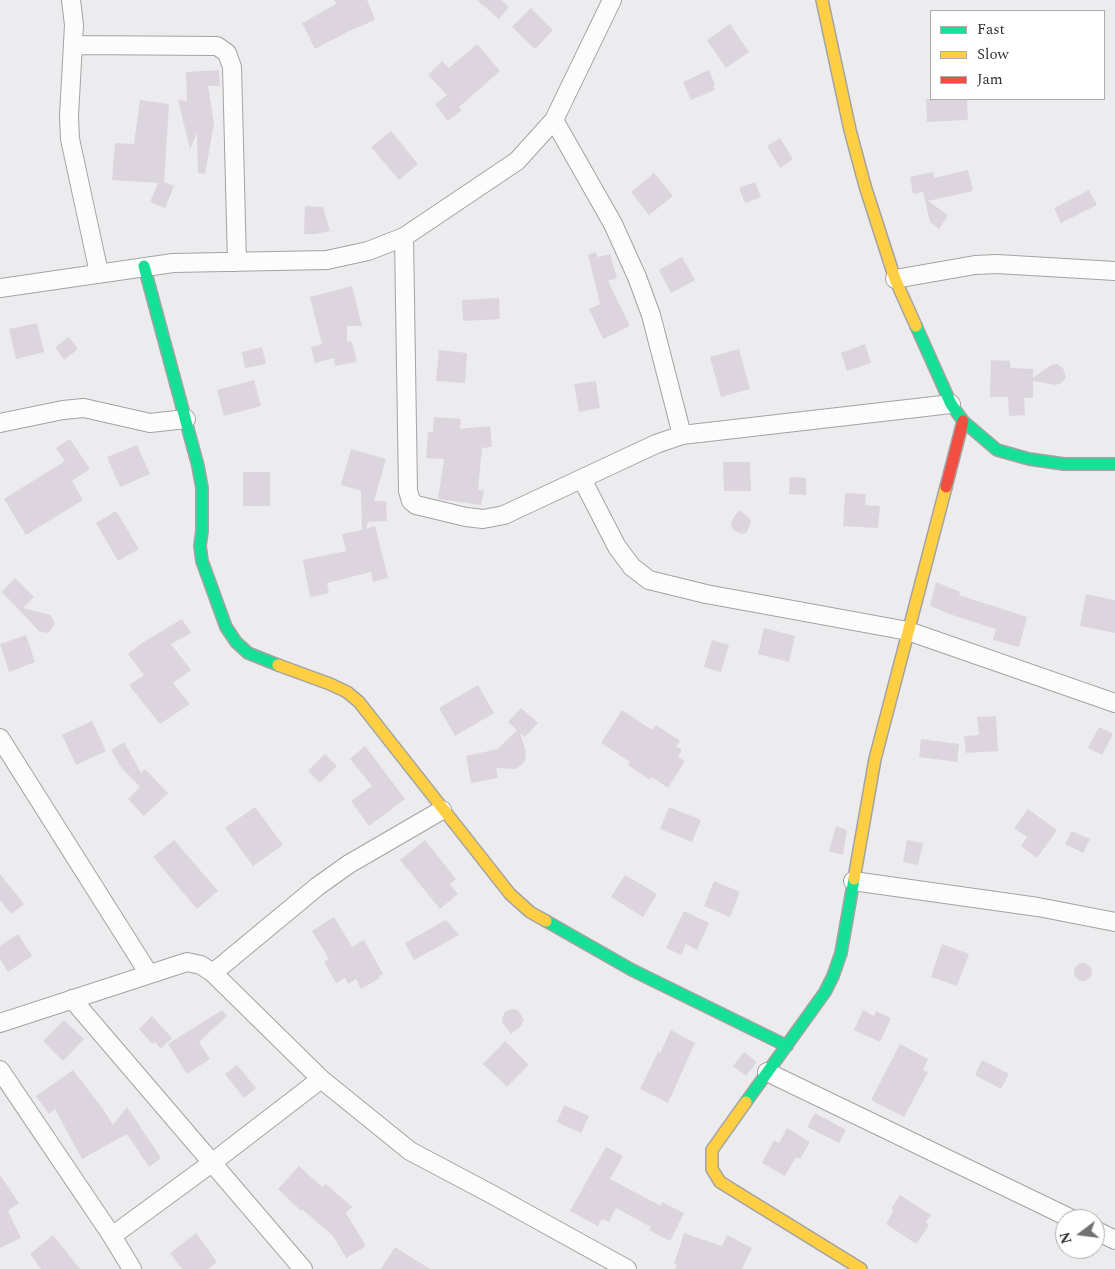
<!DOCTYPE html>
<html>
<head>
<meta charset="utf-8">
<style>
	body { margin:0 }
	#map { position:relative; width:1115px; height:1269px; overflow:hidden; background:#ecebee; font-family:Spectral,serif }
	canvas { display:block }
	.legend { position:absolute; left:930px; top:10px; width:175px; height:90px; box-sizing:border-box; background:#fff; border:1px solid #acacad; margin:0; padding:6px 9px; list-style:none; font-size:15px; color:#302f31 }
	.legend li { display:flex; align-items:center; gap:10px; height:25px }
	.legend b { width:25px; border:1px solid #acacad }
	.north { position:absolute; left:1055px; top:1209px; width:50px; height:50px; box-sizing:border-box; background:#fff; border:1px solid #acacad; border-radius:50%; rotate:255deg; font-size:14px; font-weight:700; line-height:20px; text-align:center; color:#302f31 }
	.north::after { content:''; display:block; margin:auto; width:18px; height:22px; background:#727173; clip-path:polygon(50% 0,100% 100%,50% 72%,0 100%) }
</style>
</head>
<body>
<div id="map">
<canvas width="1115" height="1269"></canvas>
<ul class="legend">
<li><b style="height:6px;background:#16e098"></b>Fast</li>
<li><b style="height:6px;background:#ffcf43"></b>Slow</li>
<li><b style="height:6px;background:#f24e42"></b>Jam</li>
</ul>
<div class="north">N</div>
</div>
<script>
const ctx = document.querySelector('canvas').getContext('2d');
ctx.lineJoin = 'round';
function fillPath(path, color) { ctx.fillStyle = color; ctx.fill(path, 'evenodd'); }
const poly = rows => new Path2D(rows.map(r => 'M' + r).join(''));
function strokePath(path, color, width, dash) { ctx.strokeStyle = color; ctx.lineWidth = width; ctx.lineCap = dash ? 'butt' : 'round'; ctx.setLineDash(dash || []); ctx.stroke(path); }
const building = poly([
	[334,0,367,0,375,20,347,32,315,49,302,23,336,4],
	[477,0,501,0,509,7,499,19],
	[531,8,553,30,535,49,512,27],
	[730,24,749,52,726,68,707,40],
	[477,44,500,71,459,107,462,110,448,121,435,104,447,95,428,75,442,61,449,68],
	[219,70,220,86,208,86,214,123,205,174,198,173,197,133,190,149,178,100,187,101,186,72],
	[709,70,715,85,713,86,715,90,691,100,683,82],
	[926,99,967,99,968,120,927,122],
	[140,100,169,104,164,182,174,186,165,208,150,202,158,183,112,180,115,143,134,144],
	[391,131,418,164,399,180,371,147],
	[780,138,793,159,780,168,767,146],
	[968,170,973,191,928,201,948,215,939,229,930,222,923,192,913,194,910,177,933,172,934,178],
	[654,173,673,196,649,215,631,192],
	[755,182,761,197,745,203,739,188],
	[1089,190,1097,205,1061,223,1054,208],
	[305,206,323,207,330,231,315,234,304,234],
	[595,252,598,257,610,254,617,278,608,281,630,326,603,339,589,309,600,304,588,255],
	[682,257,695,280,671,293,659,270],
	[352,286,362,326,347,326,347,341,352,342,357,362,335,366,334,358,315,363,311,347,322,344,310,297],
	[499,298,500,319,463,321,462,300],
	[37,323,44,352,16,359,9,329],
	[69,337,78,349,64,360,55,347],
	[865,344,871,363,847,371,841,353],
	[262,347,266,364,245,368,242,352],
	[739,349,750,389,721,397,710,357],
	[439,350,467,353,465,383,436,381],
	[991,360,1010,361,1010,368,1033,369,1033,378,1051,365,1057,364,1063,368,1066,377,1062,383,1056,385,1033,381,1033,398,1024,398,1025,415,1009,416,1008,397,990,397],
	[254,380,261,406,224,416,217,390],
	[596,381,600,408,579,412,574,384],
	[434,417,461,419,460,429,490,426,492,447,482,448,478,490,484,491,481,505,438,499,444,459,426,458,428,432,433,432],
	[70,439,90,469,72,481,83,500,26,535,4,499,65,461,56,448],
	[137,445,150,474,120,487,107,457],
	[351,449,386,459,374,501,386,501,387,521,368,522,366,529,375,526,388,578,373,582,371,572,327,583,329,593,310,597,303,560,346,551,342,534,362,530,361,491,341,485],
	[723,462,750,462,751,491,724,491],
	[243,472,270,472,270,506,243,506],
	[790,477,806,478,806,495,789,494],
	[845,493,866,494,865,505,880,506,878,528,843,526],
	[739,510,749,518,751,522,747,532,742,534,733,530,731,525,732,520],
	[116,511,139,549,118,561,96,523],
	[15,578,34,597,23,608,50,615,55,623,50,631,46,633,39,631,2,592],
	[936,582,960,592,959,595,1027,617,1019,647,993,640,996,629,955,616,930,606],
	[1086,594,1115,600,1115,633,1080,626],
	[182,619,191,633,171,644,191,670,173,683,190,704,160,724,129,685,144,675,128,654,142,643],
	[764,628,795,636,789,662,758,654],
	[26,635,35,662,9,672,0,644],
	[712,640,729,645,721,672,704,667],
	[478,685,494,713,455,736,439,708],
	[521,708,538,723,525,737,520,733,526,752,525,761,519,767,515,769,496,768,498,778,471,783,466,756,498,749,517,730,508,722],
	[622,710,652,730,656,725,680,741,676,746,682,750,678,757,685,761,668,788,652,777,650,780,628,765,630,762,601,743],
	[996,716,998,751,966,753,964,736,979,735,977,717],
	[92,721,106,751,76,765,62,735],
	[1099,727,1113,734,1102,755,1088,748],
	[921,739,959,744,957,762,919,757],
	[124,742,141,773,145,769,168,793,144,816,128,799,140,787,121,767,111,750],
	[365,746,405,799,369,826,351,801,372,786,350,759],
	[325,754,337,766,320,783,308,771],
	[255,807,283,845,253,866,225,828],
	[669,807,701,820,692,842,660,829],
	[1028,809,1057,830,1037,858,1021,846,1027,837,1014,828],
	[836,826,847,830,843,855,829,851],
	[1072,831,1090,839,1083,853,1065,844],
	[174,840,218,891,197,909,153,857],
	[425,840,456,879,450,884,458,894,440,909,400,860],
	[907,840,923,843,918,865,903,862],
	[0,874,24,904,11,914,0,900],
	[625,875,657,894,643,917,611,897],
	[714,881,740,892,730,917,704,906],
	[684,911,709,923,697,950,686,944,681,955,666,948],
	[334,917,352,947,364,940,383,974,379,976,380,978,361,989,356,979,348,984,345,978,336,983,324,962,329,959,312,931],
	[446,920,459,935,414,960,405,943],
	[18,934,32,956,8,972,0,959,0,946],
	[942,944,969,954,957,986,931,977],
	'1074 972a9 9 0 1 1 18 0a9 9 0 1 1-18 0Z',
	[511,1009,518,1010,524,1019,521,1026,511,1034,503,1024,502,1018,505,1012],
	[222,1010,227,1016,199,1042,210,1059,187,1074,168,1044],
	[863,1010,874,1016,876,1011,891,1018,880,1042,854,1030],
	[152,1016,172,1038,161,1049,155,1042,152,1044,139,1029],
	[64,1020,84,1039,63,1061,43,1041],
	[671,1030,695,1043,668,1103,640,1089,658,1052,660,1053],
	[505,1041,529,1065,507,1087,483,1064],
	[900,1044,928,1059,923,1070,928,1072,904,1117,871,1100],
	[744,1052,757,1062,746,1076,733,1066],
	[982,1060,1009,1074,1001,1089,975,1075],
	[237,1065,256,1088,244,1098,225,1074],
	[73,1070,103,1109,113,1125,127,1107,161,1158,149,1167,127,1134,82,1159,55,1109,49,1114,36,1096],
	[564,1105,589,1116,581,1133,557,1122],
	[815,1113,846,1130,839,1143,807,1127],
	[787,1128,810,1142,800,1159,796,1157,785,1176,762,1163,774,1140,779,1143],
	[606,1147,623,1156,610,1179,661,1206,662,1202,684,1213,670,1241,649,1230,651,1227,616,1208,609,1222,602,1219,598,1226,570,1211],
	[299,1166,322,1187,326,1184,352,1207,346,1213,366,1246,346,1258,333,1236,302,1209,301,1211,278,1189],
	[0,1175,19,1203,8,1211,21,1238,0,1248],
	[900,1195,931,1215,926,1222,929,1225,916,1244,886,1224,894,1210,891,1209],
	[196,1233,217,1262,208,1269,182,1269,170,1253],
	[684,1233,722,1246,727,1235,752,1248,742,1269,675,1269,677,1265,674,1264],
	[53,1235,80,1269,41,1269,30,1254],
	[395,1247,430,1269,381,1269]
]);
const street = poly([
	[71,0,74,25,69,116,70,139,99,273],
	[73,45,217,46,227,53,232,67,237,262],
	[554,120,613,224,637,277,651,315,682,435],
	[404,237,408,491,411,501,416,505,466,517,483,519,504,515,656,444,682,435,951,404],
	[895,279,975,265,997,264,1115,271],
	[0,288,173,263,327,260,368,251,404,237,517,161,554,120,612,0],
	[0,423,63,410,84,408,150,423,186,419],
	[582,479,617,547,632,567,649,580,706,594,908,631,1115,703],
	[0,738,149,974],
	[853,881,1038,907,1115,922],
	[213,973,318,886,349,864,442,810],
	[72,999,303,1269],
	[0,1023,187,962,201,965,213,973,321,1079,410,1151,493,1195,627,1269],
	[0,1070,112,1236,132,1269],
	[767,1072,1072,1219],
	[1095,1230,1115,1240],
	[112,1236,213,1162,321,1079]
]);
const fast = poly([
	[144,266,198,466,202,488,202,531,200,546,202,561,226,627,236,642,248,653,278,665],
	[916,326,951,404,963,421,997,450,1029,459,1064,464,1115,464],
	[546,921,632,970,787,1046],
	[746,1102,825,992,833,976,841,953,854,879]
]);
const slow = poly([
	[822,0,850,130,865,186,895,279,916,326],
	[278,665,330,684,347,692,359,702,510,894,530,912,546,921],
	[854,879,875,759,946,487],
	[746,1102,712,1150,712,1169,720,1182,861,1269]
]);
const jam = poly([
	[946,487,963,421]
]);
fillPath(building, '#ddd5de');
strokePath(street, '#a3a2a4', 20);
strokePath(fast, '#a3a2a4', 14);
strokePath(slow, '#a3a2a4', 14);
strokePath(jam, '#a3a2a4', 14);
strokePath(street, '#fcfcfc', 18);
strokePath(fast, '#16e098', 11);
strokePath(slow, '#ffcf43', 11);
strokePath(jam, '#f24e42', 11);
</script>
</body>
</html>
